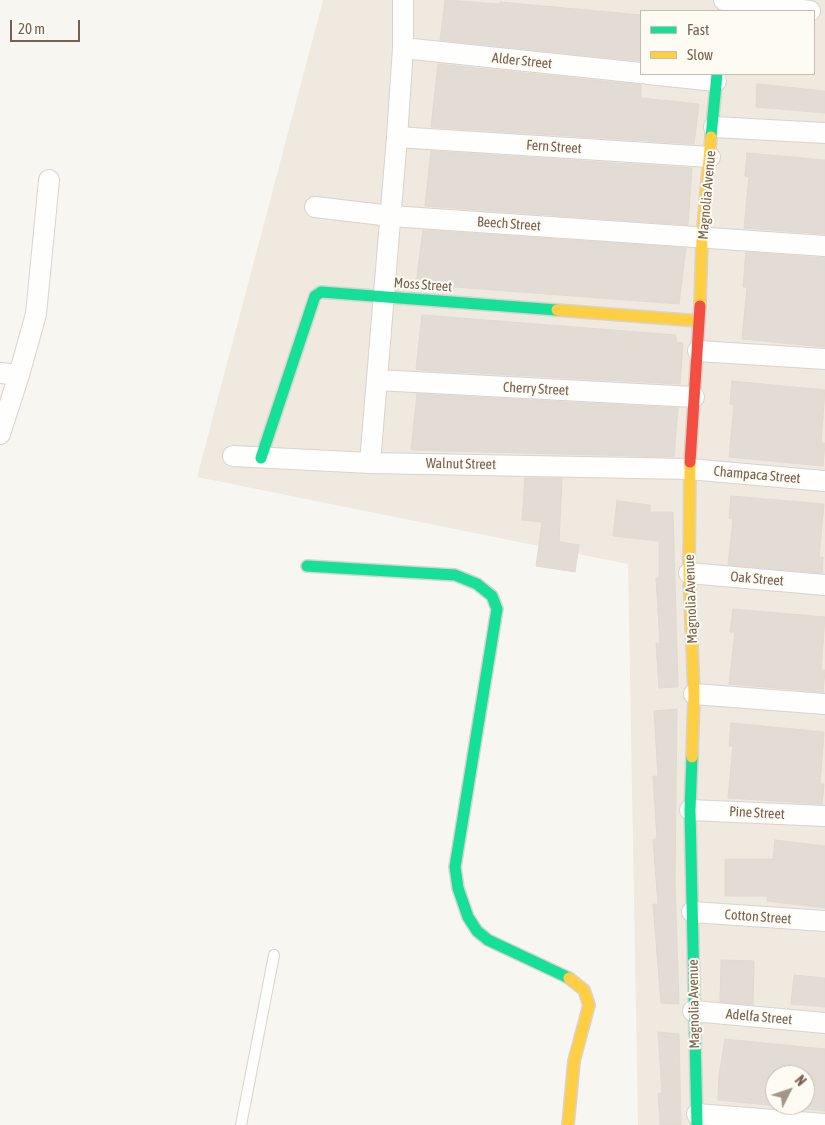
<!DOCTYPE html>
<html>
<head>
<meta charset="utf-8">
<style>
	body { margin:0 }
	#map { position:relative; width:825px; height:1125px; overflow:hidden; background:#f8f6f0; font-family:"Asap Condensed",sans-serif }
	canvas { display:block }
	.legend { position:absolute; left:640px; top:10px; width:175px; height:65px; box-sizing:border-box; background:#fefbf3; border:1px solid #c7bdb2; margin:0; padding:6px 9px; list-style:none; font-size:15px; color:#756151 }
	.legend li { display:flex; align-items:center; gap:10px; height:25px }
	.legend b { width:25px; border:1px solid #c7bdb2 }
	.north { position:absolute; left:765px; top:1065px; width:50px; height:50px; box-sizing:border-box; background:#fefbf3; border:1px solid #c7bdb2; border-radius:50%; rotate:49deg; font-size:14px; font-weight:700; line-height:20px; text-align:center; color:#756151 }
	.north::after { content:''; display:block; margin:auto; width:18px; height:22px; background:#a39589; clip-path:polygon(50% 0,100% 100%,50% 72%,0 100%) }
	.scale { position:absolute; left:10px; top:20px; width:70px; height:22px; box-sizing:border-box; border:2px solid #756151; border-top:0; padding-left:6px; font-size:15px; line-height:18px; white-space:nowrap; color:#756151; -webkit-text-stroke:4px #fefbf3; paint-order:stroke }
</style>
</head>
<body>
<div id="map">
<canvas width="825" height="1125"></canvas>
<ul class="legend">
<li><b style="height:6px;background:#16e098"></b>Fast</li>
<li><b style="height:6px;background:#ffcf43"></b>Slow</li>
</ul>
<div class="north">N</div>
<div class="scale">20 m</div>
</div>
<script>
const ctx = document.querySelector('canvas').getContext('2d');
ctx.lineJoin = 'round';
function fillPath(path, color) { ctx.fillStyle = color; ctx.fill(path, 'evenodd'); }
const poly = rows => new Path2D(rows.map(r => 'M' + r).join(''));
function strokePath(path, color, width, dash) { ctx.strokeStyle = color; ctx.lineWidth = width; ctx.lineCap = dash ? 'butt' : 'round'; ctx.setLineDash(dash || []); ctx.stroke(path); }
function label(font, color, halo, rows, align = 'center') {
  ctx.font = font + ' "Asap Condensed",sans-serif'; ctx.lineWidth = 4; ctx.setLineDash([]); ctx.textBaseline = 'middle'; ctx.strokeStyle = halo; ctx.fillStyle = color; for (const [text, x, y, turn = 0] of rows) {
    ctx.save(); ctx.translate(x, y); ctx.rotate((+turn || 0) * Math.PI / 180); ctx.textAlign = isNaN(turn) ? turn : align; if (halo) ctx.strokeText(text, 0, 0); ctx.fillText(text, 0, 0); ctx.restore();
  }
}
const residential = poly([
	[323,0,825,0,825,1125,638,1125,628,564,197,477],
	[641,11,814,11,814,74,641,74],
	[775,1075,805,1075,805,1105,775,1105]
]);
const building = poly([
	[445,0,500,4,500,2,641,15,641,61,440,40,445,0],
	[438,64,641,85,641,98,699,104,694,144,431,127,438,64],
	[757,84,825,91,825,113,756,107,757,84],
	[431,151,692,168,688,225,425,206,431,151],
	[747,153,825,160,825,234,744,228,749,177,745,176,747,153],
	[423,230,686,248,679,304,416,284,423,230],
	[746,252,825,258,825,347,742,339,747,287,743,287,746,252],
	[422,315,676,335,676,342,683,343,680,384,419,370,416,369,422,315],
	[732,381,825,390,821,443,825,443,823,466,729,457,734,405,730,404,732,381],
	[417,394,678,408,674,457,411,450,417,394],
	[525,478,562,478,559,542,579,545,575,572,536,566,542,522,522,520,525,478],
	[731,496,824,504,819,557,823,557,822,573,728,565,733,519,729,518,731,496],
	[617,501,650,505,650,512,673,512,678,687,659,688,656,643,660,643,656,578,659,578,659,541,613,536,617,501],
	[733,609,825,617,821,670,825,670,823,692,729,684,735,632,730,632,733,609],
	[677,709,675,883,679,1004,661,1003,653,904,658,904,653,839,657,839,653,776,658,776,654,711,677,709],
	[731,723,824,732,820,784,824,784,822,804,728,798,733,746,729,746,731,723],
	[775,840,825,846,825,908,767,901,767,896,725,896,725,859,773,859,775,840],
	[721,960,754,961,753,1005,720,1002,721,960],
	[794,975,825,978,825,1007,791,1004,794,975],
	[658,1032,679,1034,681,1125,660,1125,658,1094,662,1093,658,1032],
	[725,1039,825,1049,825,1111,718,1100,719,1075,725,1039],
	[775,1075,805,1075,805,1105,775,1105,775,1075]
]);
const lane = poly([
	[241,1125,274,955]
]);
const street = poly([
	[724,0,810,11],
	[403,48,641,73],
	[648,74,716,81],
	[714,127,825,133],
	[397,137,710,157],
	[315,207,391,216,825,246],
	[698,351,825,359],
	[0,373,19,375],
	[377,380,694,397],
	[0,434,19,375,36,314,49,180],
	[233,456,370,463,689,469,825,481],
	[370,463,397,137,403,48,403,0],
	[689,573,825,585],
	[694,694,825,704],
	[690,810,825,816],
	[692,912,825,921],
	[693,1011,825,1023],
	[697,1114,825,1124]
]);
const fast = poly([
	[711,137,717,74],
	[261,458,315,296,321,292,557,310],
	[307,566,455,575,477,584,492,596,497,609,455,867,458,888,468,917,477,931,488,940,569,978],
	[692,757,690,810,697,1125]
]);
const slow = poly([
	[700,306,702,238,711,137],
	[557,310,699,321],
	[690,462,689,573,694,694,692,757],
	[568,1125,574,1061,589,1005,584,990,569,978]
]);
const jam = poly([
	[690,462,700,306]
]);
const streetNames = [
	["Alder Street",522,61,6],
	["Fern Street",554,147,4],
	["Magnolia Avenue",707,195,-85],
	["Beech Street",509,224,4],
	["Moss Street",423,285,4],
	["Cherry Street",536,389,3],
	["Walnut Street",461,464,1],
	["Champaca Street",757,475,5],
	["Oak Street",757,579,5],
	["Magnolia Avenue",691,599,-92],
	["Pine Street",757,813,3],
	["Cotton Street",758,917,4],
	["Magnolia Avenue",694,1004,-91],
	["Adelfa Street",759,1017,5]
];
fillPath(residential, '#f0e9df');
fillPath(building, '#e2dcd5');
strokePath(building, '#e1dad3', 1);
strokePath(lane, '#d8d3ce', 12);
strokePath(street, '#d8d3ce', 22);
strokePath(fast, '#d8d3ce', 14);
strokePath(slow, '#d8d3ce', 14);
strokePath(jam, '#d8d3ce', 14);
strokePath(lane, '#fefefd', 10);
strokePath(street, '#fefefd', 20);
strokePath(fast, '#16e098', 11);
strokePath(slow, '#ffcf43', 11);
strokePath(jam, '#f24e42', 11);
label('14px', '#756151', '#fefbf3', streetNames);
</script>
</body>
</html>
